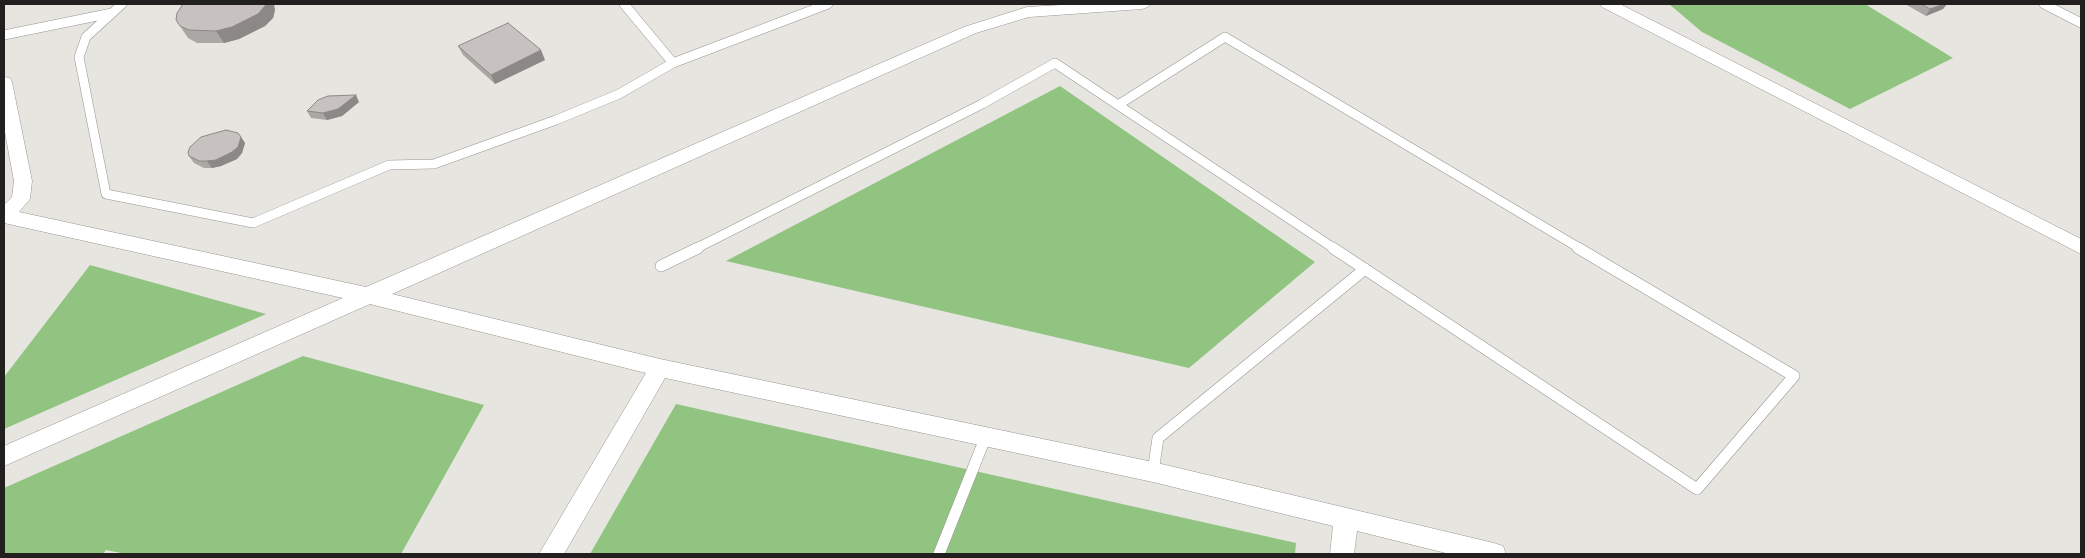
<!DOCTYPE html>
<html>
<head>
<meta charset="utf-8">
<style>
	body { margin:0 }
	#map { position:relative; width:2085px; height:558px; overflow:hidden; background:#e7e5e0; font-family:Jost,sans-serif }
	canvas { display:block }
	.frame { position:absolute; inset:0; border:5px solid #21201f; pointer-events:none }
</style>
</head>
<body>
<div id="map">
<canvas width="2085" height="558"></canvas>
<div class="frame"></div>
</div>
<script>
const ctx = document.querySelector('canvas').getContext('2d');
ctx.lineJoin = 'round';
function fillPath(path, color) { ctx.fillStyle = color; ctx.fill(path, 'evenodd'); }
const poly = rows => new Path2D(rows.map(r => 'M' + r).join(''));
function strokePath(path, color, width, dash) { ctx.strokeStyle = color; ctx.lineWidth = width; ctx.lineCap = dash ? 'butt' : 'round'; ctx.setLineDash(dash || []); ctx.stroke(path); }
const green = poly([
	[1669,4,1865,4,1953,58,1850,109,1702,32],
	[1060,86,1315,262,1189,368,726,261],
	[90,265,266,314,4,429,4,377],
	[303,356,484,405,401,554,126,554,106,550,103,554,4,554,4,488],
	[676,404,1296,543,1295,554,590,554]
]);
const serviceFar1 = poly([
	[122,4,86,37,79,57,106,194,253,223,389,165,434,164,556,120,619,94,673,63,828,4],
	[624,4,673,63],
	[2044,4,2081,23],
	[4,35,112,13],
	[1118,105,1335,249],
	[1118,105,1225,37,1581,249],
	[695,249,982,104,1055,63,1118,105]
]);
const service = poly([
	[1333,248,1697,489,1794,376,1578,248],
	[661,266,698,248],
	[1153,472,1158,438,1365,269],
	[939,554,986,436]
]);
const minor = poly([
	[1078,4,1150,4,1148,7,1142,9,1029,17,976,33,392,294,660,359,1153,462,1494,543,1503,546,1506,554,1450,554,1357,531,1354,554,1330,554,1333,526,1153,482,665,378,564,554,539,554,646,373,370,304,4,466,4,446,343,298,4,223,4,205,12,197,14,181,4,127,4,77,10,78,12,82,32,181,30,199,19,212,366,287,964,27,1027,7,1078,4],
	[1600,4,1620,4,2081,239,2081,254,1602,7,1600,4]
]);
const wall = poly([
	[1905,4,1947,4,1943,9,1926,16],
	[275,10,273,18,265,26,239,39,224,43,197,43,188,38,176,20],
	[458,46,545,60,495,84,463,55],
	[359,102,342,116,327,120,311,118,307,111],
	[238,133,245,143,242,153,237,159,221,166,212,168,204,168,194,163,189,156]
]);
const shadedWall = poly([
	[266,4,274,4,275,10,273,18,265,26,239,39,224,43,216,31],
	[1944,4,1947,4,1943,9,1926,16,1930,9],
	[541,50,545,60,495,84,491,75],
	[356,95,359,102,342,116,327,120,323,113],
	[241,137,245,143,242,153,237,159,221,166,212,168,207,161]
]);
const building = poly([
	[183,4,266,4,265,6,258,14,232,27,216,31,189,30,180,26,176,20,177,13,183,4],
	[1921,4,1944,4,1930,9,1921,4],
	[508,23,541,50,491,75,458,46,508,23],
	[356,95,338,109,323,113,307,111,318,100,328,96,356,95],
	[226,130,238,133,241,137,238,147,232,152,216,160,207,161,199,161,189,156,188,152,190,147,201,137,226,130]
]);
fillPath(green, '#90c480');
strokePath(serviceFar1, '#999793', 10);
strokePath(service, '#999793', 12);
strokePath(minor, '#999793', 1);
strokePath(serviceFar1, '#fff', 9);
strokePath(service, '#fff', 11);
fillPath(minor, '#fff');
fillPath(wall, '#aba7a5');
fillPath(shadedWall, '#8b8886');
fillPath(building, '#c7c2c0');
strokePath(building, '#8b8886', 1);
</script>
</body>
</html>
